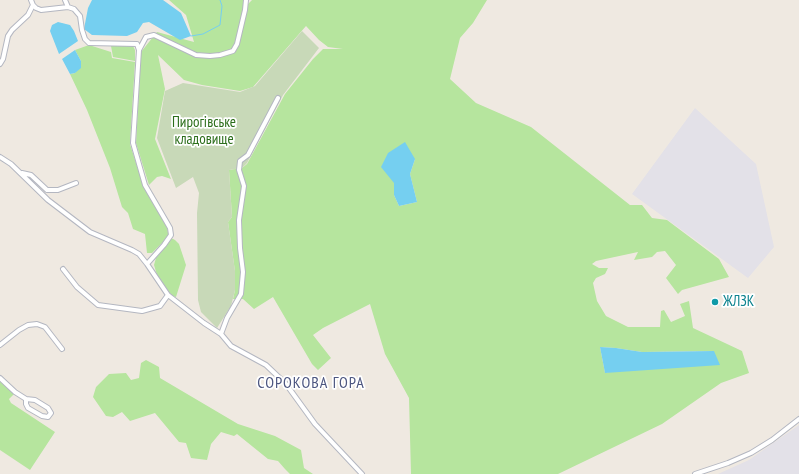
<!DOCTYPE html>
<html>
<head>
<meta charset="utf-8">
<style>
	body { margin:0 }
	canvas { display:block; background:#efe9e1 }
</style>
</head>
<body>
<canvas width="799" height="474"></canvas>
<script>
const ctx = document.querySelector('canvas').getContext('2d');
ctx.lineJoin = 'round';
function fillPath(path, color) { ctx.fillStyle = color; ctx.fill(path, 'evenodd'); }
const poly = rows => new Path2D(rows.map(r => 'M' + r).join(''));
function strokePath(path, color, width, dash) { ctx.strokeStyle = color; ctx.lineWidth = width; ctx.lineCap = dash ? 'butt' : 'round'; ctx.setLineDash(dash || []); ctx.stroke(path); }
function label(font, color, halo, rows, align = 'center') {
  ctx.font = font + ' "PT Sans Narrow",sans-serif'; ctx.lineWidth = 3.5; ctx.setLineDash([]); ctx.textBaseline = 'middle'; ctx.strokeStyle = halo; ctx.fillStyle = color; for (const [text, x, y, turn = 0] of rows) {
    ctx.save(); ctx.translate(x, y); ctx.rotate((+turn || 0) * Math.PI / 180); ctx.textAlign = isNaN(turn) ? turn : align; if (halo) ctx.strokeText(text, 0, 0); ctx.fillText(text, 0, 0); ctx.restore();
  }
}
const industrial = poly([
	[695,108,756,164,774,247,748,278,632,194],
	[799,425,799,474,718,474,749,460]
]);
const green = poly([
	[169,0,246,0,246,6,252,0,487,0,473,23,460,38,450,79,476,103,531,127,630,205,642,205,652,218,667,220,719,259,729,277,682,290,678,294,666,278,676,265,665,251,657,252,652,257,634,260,638,252,596,261,592,264,599,268,608,268,605,274,596,278,593,283,597,301,606,316,628,327,660,327,661,311,664,310,671,322,685,316,680,304,689,301,693,328,742,351,749,373,721,383,662,424,558,474,411,474,409,398,385,354,370,304,323,328,313,335,331,358,318,370,312,364,273,297,254,309,243,299,233,299,235,290,235,271,228,222,232,217,229,170,242,168,247,164,285,94,313,59,323,49,343,49,328,47,319,40,306,26,253,87,240,91,202,85,184,80,158,55,165,89,155,139,171,179,162,176,157,177,149,185,136,143,141,52,157,32,194,42,186,15],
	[415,159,410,174,417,202,399,206,394,195,394,183],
	[600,347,616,348,642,352,714,351,605,373],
	[89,45,111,52,112,58,135,62,130,144,141,179,151,199,167,225,168,233,168,237,152,253,147,253,145,234,133,229,128,213,122,207,110,168,87,110,70,74,75,73,81,61,75,50],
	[111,46,133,46,135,50,135,61,113,57],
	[171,238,175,240,179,244,186,265,176,297,172,296,157,275,154,265,156,258],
	[146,360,159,367,160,378,238,424,275,436,301,450,304,468,313,474,290,474,285,469,278,461,268,459,237,434,234,436,221,432,211,444,207,460,191,458,186,443,179,442,155,413,130,421,122,412,113,417,106,416,93,397,96,387,109,374,126,373,131,380,139,378,141,363],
	[0,379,14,394,9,399,11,403,55,432,30,470,0,450]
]);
const cemetery = poly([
	[302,31,319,48,283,95,247,163,242,168,229,170,232,217,228,222,235,271,235,290,231,306,217,328,201,312,198,300,197,213,199,193,193,177,176,188,157,138,165,91,183,83,240,92,255,86]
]);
const water = poly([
	[92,0,163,0,181,13,191,36,180,40,149,22,143,23,137,32,127,36,92,35,84,29,88,8],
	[58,22,70,25,74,31,78,41,59,54,50,31,52,25],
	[75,50,81,61,81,68,75,73,70,74,62,59],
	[405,142,415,159,410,174,417,202,399,206,394,195,394,183,381,167,388,153],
	[600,347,616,348,642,352,714,351,720,365,605,373]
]);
const stream = poly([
	[191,36,203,34,220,25,222,6,220,0]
]);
const minor = poly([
	[65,0,68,7],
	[33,5,36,8,41,10,68,7,74,9,80,16,82,30,85,39,89,43,137,44,139,50],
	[0,64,3,59,8,36,12,30,28,15,33,5,31,0],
	[0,157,11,164,48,200,90,232,132,250,139,254,147,264,168,295,204,323,221,334,231,346,266,365,286,384,315,424,362,474],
	[22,173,31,175,47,190,58,190,76,183],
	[147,264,164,245,171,235,170,228,166,221,145,185,133,143,139,50,146,37,154,35,196,55,210,56,220,55,233,51,237,44,245,10,246,0],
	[63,269,77,287,98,305,142,311,160,306,168,295],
	[221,334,227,318,241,294,243,272,240,248,239,220,244,186,239,170,240,161,248,155,278,98],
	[0,345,19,330,28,325,37,324,45,327,62,349],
	[0,378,15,392,26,399,35,400,48,408,51,413,48,417,42,416,28,408,26,404,26,399],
	[695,474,728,463,751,453,772,440,799,419]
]);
const markers = [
	[715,302,4,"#0f9aa8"]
];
const parkNames = [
	["Пирогівське",204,123],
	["кладовище",204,140]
];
const cultureNames = [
	["ЖЛЗК",723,302]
];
const neighbourhoodNames = [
	["СОРОКОВА ГОРА",311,383]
];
fillPath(industrial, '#e3e1e8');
fillPath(green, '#b6e59e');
fillPath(cemetery, '#c8d9b8');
fillPath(water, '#75cff0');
strokePath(stream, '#75cff0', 1);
strokePath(minor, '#b4b7c1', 6);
strokePath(minor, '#fff', 4);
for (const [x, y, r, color] of markers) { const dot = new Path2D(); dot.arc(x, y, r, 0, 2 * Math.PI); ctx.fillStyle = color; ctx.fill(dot); strokePath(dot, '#fff', 1.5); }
label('15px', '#2c6e1b', '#fff', parkNames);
label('15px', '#0d838f', '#fff', cultureNames, 'left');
ctx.letterSpacing = '1px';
label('16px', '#4d5680', '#fff', neighbourhoodNames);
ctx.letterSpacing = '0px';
</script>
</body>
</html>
